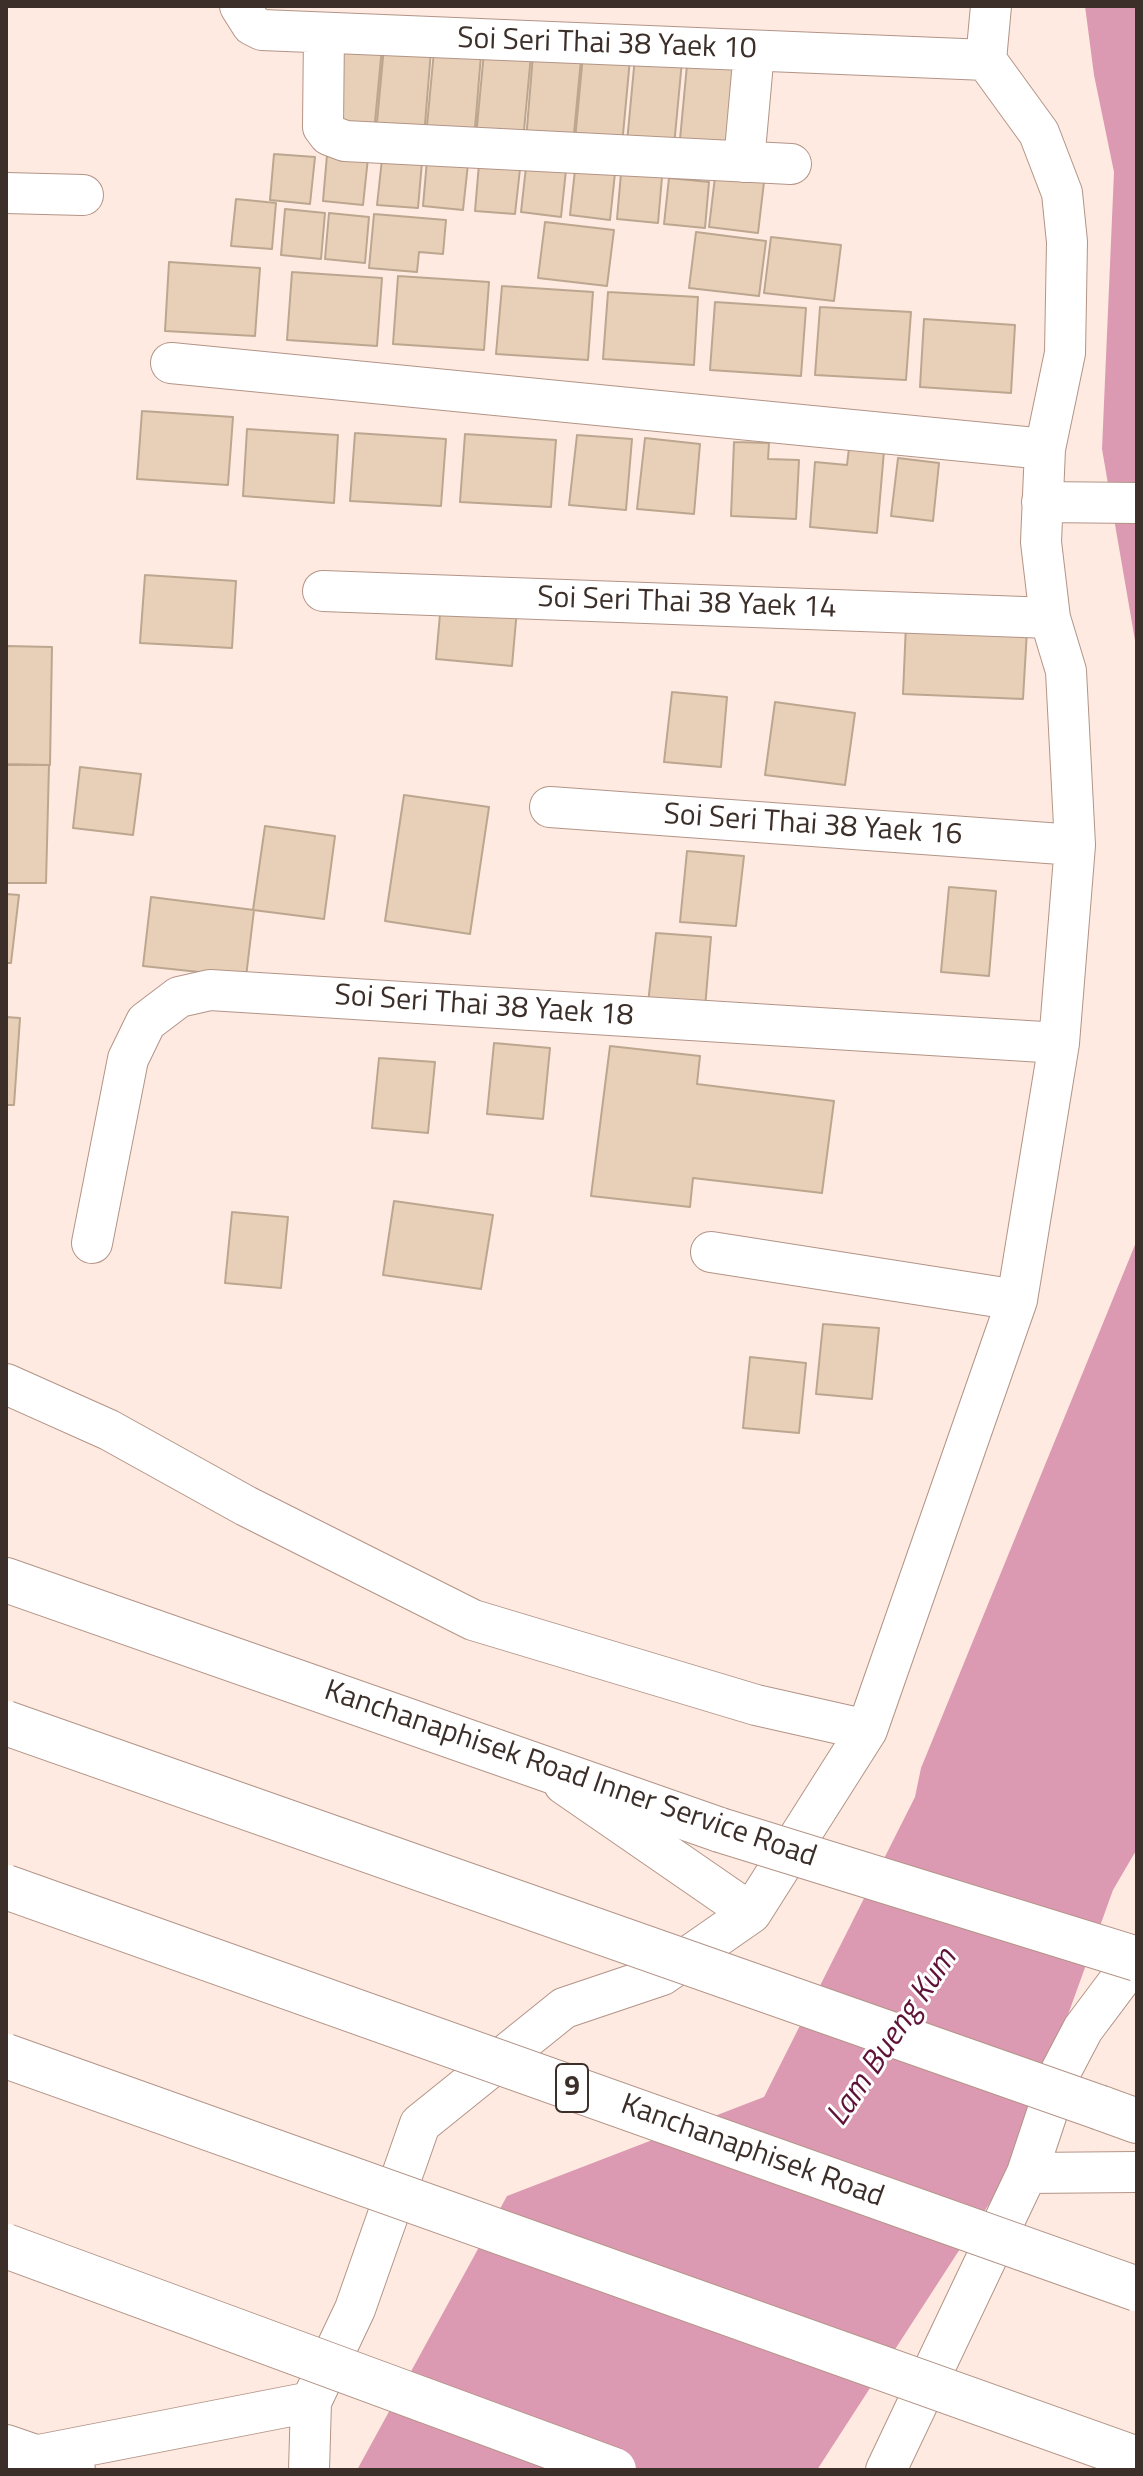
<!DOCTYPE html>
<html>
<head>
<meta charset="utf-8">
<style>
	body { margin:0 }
	#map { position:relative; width:1143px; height:2476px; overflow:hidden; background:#feeae1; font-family:"Titillium Web",sans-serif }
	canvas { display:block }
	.frame { position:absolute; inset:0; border:8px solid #3c2f2a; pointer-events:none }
</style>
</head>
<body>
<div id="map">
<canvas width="1143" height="2476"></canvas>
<div class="frame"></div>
</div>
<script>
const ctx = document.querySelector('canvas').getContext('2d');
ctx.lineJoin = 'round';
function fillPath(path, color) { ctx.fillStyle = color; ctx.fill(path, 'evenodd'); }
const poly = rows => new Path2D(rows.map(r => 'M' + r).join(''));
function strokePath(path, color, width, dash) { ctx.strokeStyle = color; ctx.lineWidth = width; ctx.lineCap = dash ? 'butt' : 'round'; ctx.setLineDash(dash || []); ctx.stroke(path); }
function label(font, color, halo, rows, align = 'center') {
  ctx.font = font + ' "Titillium Web",sans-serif'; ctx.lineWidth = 6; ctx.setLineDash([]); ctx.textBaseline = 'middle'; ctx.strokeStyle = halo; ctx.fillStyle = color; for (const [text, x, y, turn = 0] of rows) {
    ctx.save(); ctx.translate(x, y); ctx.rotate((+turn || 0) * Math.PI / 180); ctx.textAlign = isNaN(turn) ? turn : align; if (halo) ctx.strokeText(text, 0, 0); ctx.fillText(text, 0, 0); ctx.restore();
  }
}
const water = poly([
	[1085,6,1137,6,1137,652,1102,449,1114,172,1094,75],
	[1137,1240,1137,1849,1113,1890,1013,2167,817,2470,357,2470,507,2196,764,2097,915,1797,921,1768]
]);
const building = poly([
	[335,43,382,47,374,132,327,128,335,43],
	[384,47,431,51,424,136,376,133,384,47],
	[434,51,481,55,474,140,426,136,434,51],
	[484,52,531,55,523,141,476,137,484,52],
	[533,55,581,59,573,144,526,140,533,55],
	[583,55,630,59,622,145,575,140,583,55],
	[635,57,682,61,674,146,627,142,635,57],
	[687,65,734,69,726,154,679,150,687,65],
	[274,154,315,157,310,204,270,200,274,154],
	[327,155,368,158,363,205,323,201,327,155],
	[382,159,422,162,418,208,377,205,382,159],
	[427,160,468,164,463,210,423,206,427,160],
	[479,164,520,169,515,214,475,211,479,164],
	[526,167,566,170,561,217,521,212,526,167],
	[575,170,615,173,610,220,570,215,575,170],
	[621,173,662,177,658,223,617,219,621,173],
	[715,177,764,182,758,233,709,227,715,177],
	[669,178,709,182,705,228,664,224,669,178],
	[236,199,276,203,272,249,231,246,236,199],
	[285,209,325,213,321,259,281,255,285,209],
	[329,213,369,217,365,263,325,259,329,213],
	[374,214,446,220,443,254,419,252,417,272,369,268,374,214],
	[545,222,614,230,607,286,538,278,545,222],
	[696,232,766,241,759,296,689,288,696,232],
	[771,237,841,245,834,301,764,293,771,237],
	[169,262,260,268,255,336,165,331,169,262],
	[292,272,382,278,377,346,287,340,292,272],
	[398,276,489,282,484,350,393,344,398,276],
	[502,286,593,292,588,360,496,354,502,286],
	[608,292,698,297,694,365,603,359,608,292],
	[715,302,806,308,801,376,710,370,715,302],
	[820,307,911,312,906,380,815,375,820,307],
	[924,319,1015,325,1011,393,920,387,924,319],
	[142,411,233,417,228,485,137,479,142,411],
	[247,429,338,435,334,503,243,496,247,429],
	[355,433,446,439,441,506,350,501,355,433],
	[465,434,556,440,551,507,460,502,465,434],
	[577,435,632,439,626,510,569,505,577,435],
	[645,438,700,444,694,514,637,509,645,438],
	[734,442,769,443,768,459,799,460,796,519,731,516,734,442],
	[849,448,884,451,877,533,810,527,815,462,847,465,849,448],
	[898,458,939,463,933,521,891,516,898,458],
	[145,575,236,581,232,648,140,643,145,575],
	[441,603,517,609,512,666,436,659,441,603],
	[906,624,1027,630,1023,699,903,694,906,624],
	[6,646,52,647,50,765,6,764,6,646],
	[672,692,727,697,721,767,664,762,672,692],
	[775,702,855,713,845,785,765,775,775,702],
	[6,765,49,765,46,883,6,883,6,765],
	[80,767,141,774,133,835,73,828,80,767],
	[404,795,489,807,470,934,385,921,404,795],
	[265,826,335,836,324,919,253,910,265,826],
	[687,851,744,856,736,926,680,922,687,851],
	[949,887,996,891,989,976,941,972,949,887],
	[6,894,19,895,11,963,6,963,6,894],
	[151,897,254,910,246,977,143,966,151,897],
	[656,933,711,937,705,1008,648,1003,656,933],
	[6,1017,20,1018,14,1105,6,1105,6,1017],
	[494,1043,550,1048,543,1119,487,1114,494,1043],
	[610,1046,700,1056,697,1084,834,1101,822,1193,693,1178,690,1207,591,1196,610,1046],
	[379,1058,435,1062,428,1133,372,1128,379,1058],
	[394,1201,493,1215,481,1289,383,1275,394,1201],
	[232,1212,288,1217,281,1288,225,1283,232,1212],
	[823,1324,879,1328,872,1399,816,1394,823,1324],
	[750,1357,806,1363,799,1433,743,1428,750,1357]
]);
const street = poly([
	[240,6,252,25,262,30,986,60],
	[324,33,323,127,329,135,345,141,791,164],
	[744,162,754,51],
	[6,193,83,195],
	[171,363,1045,449],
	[1042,502,1137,503],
	[323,591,1050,618],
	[550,807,1075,845],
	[92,1243,128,1059,146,1022,179,997,210,990,1059,1043],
	[711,1252,1017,1300],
	[6,1384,109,1430,246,1506,473,1620,756,1705,867,1730,1017,1300,1059,1043,1075,845,1066,671,1050,618,1041,542,1045,449,1065,353,1067,242,1062,193,1039,133,986,60,991,6],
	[564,1784,751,1913],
	[1027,2173,1137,2172],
	[34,2456,311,2402],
	[309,2470,311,2402,355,2309,420,2124,564,2008,662,1975,751,1913,867,1730],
	[886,2470,1027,2173,1061,2071,1083,2029,1137,1957]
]);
const secondary = poly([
	[6,1580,720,1830],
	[6,2447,73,2470]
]);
const highway = poly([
	[1101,2108,1137,2121]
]);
const secondaryBridge = poly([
	[720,1830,1137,1959]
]);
const highwayBridge = poly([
	[6,1723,1101,2108],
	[6,1887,1137,2289],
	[6,2056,1137,2459],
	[6,2246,614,2470]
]);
const shields = [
	[572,2088,32]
];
const shieldNames = [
	["9",572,2088]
];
const streetNames = [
	["Soi Seri Thai 38 Yaek 10",607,45,2],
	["Soi Seri Thai 38 Yaek 14",687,604,2],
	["Soi Seri Thai 38 Yaek 16",813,826,4],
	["Soi Seri Thai 38 Yaek 18",484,1007,4],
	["Kanchanaphisek Road Inner Service Road",570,1775,19],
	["Kanchanaphisek Road",752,2152,20]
];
const waterNames = [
	["Lam Bueng Kum",893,2038,-56]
];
fillPath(water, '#dc9ab2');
fillPath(building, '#e8d0b8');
strokePath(building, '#bca68f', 2);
strokePath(street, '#b39487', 42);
strokePath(secondary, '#b39487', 46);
strokePath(highway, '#b39487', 46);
strokePath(street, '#fff', 40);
strokePath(secondary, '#fff', 44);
strokePath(highway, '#fff', 44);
strokePath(secondaryBridge, '#b39487', 46, []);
strokePath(highwayBridge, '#b39487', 46, []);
strokePath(secondaryBridge, '#fff', 44);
strokePath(highwayBridge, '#fff', 44);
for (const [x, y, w] of shields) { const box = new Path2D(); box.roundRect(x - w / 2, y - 24, w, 48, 6); ctx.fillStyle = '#fff'; ctx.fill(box); strokePath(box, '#3c2f2a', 2); }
label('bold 28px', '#3c2f2a', null, shieldNames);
label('30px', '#3c2f2a', '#fff', streetNames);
label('italic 32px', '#5f1238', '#fff', waterNames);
</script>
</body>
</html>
